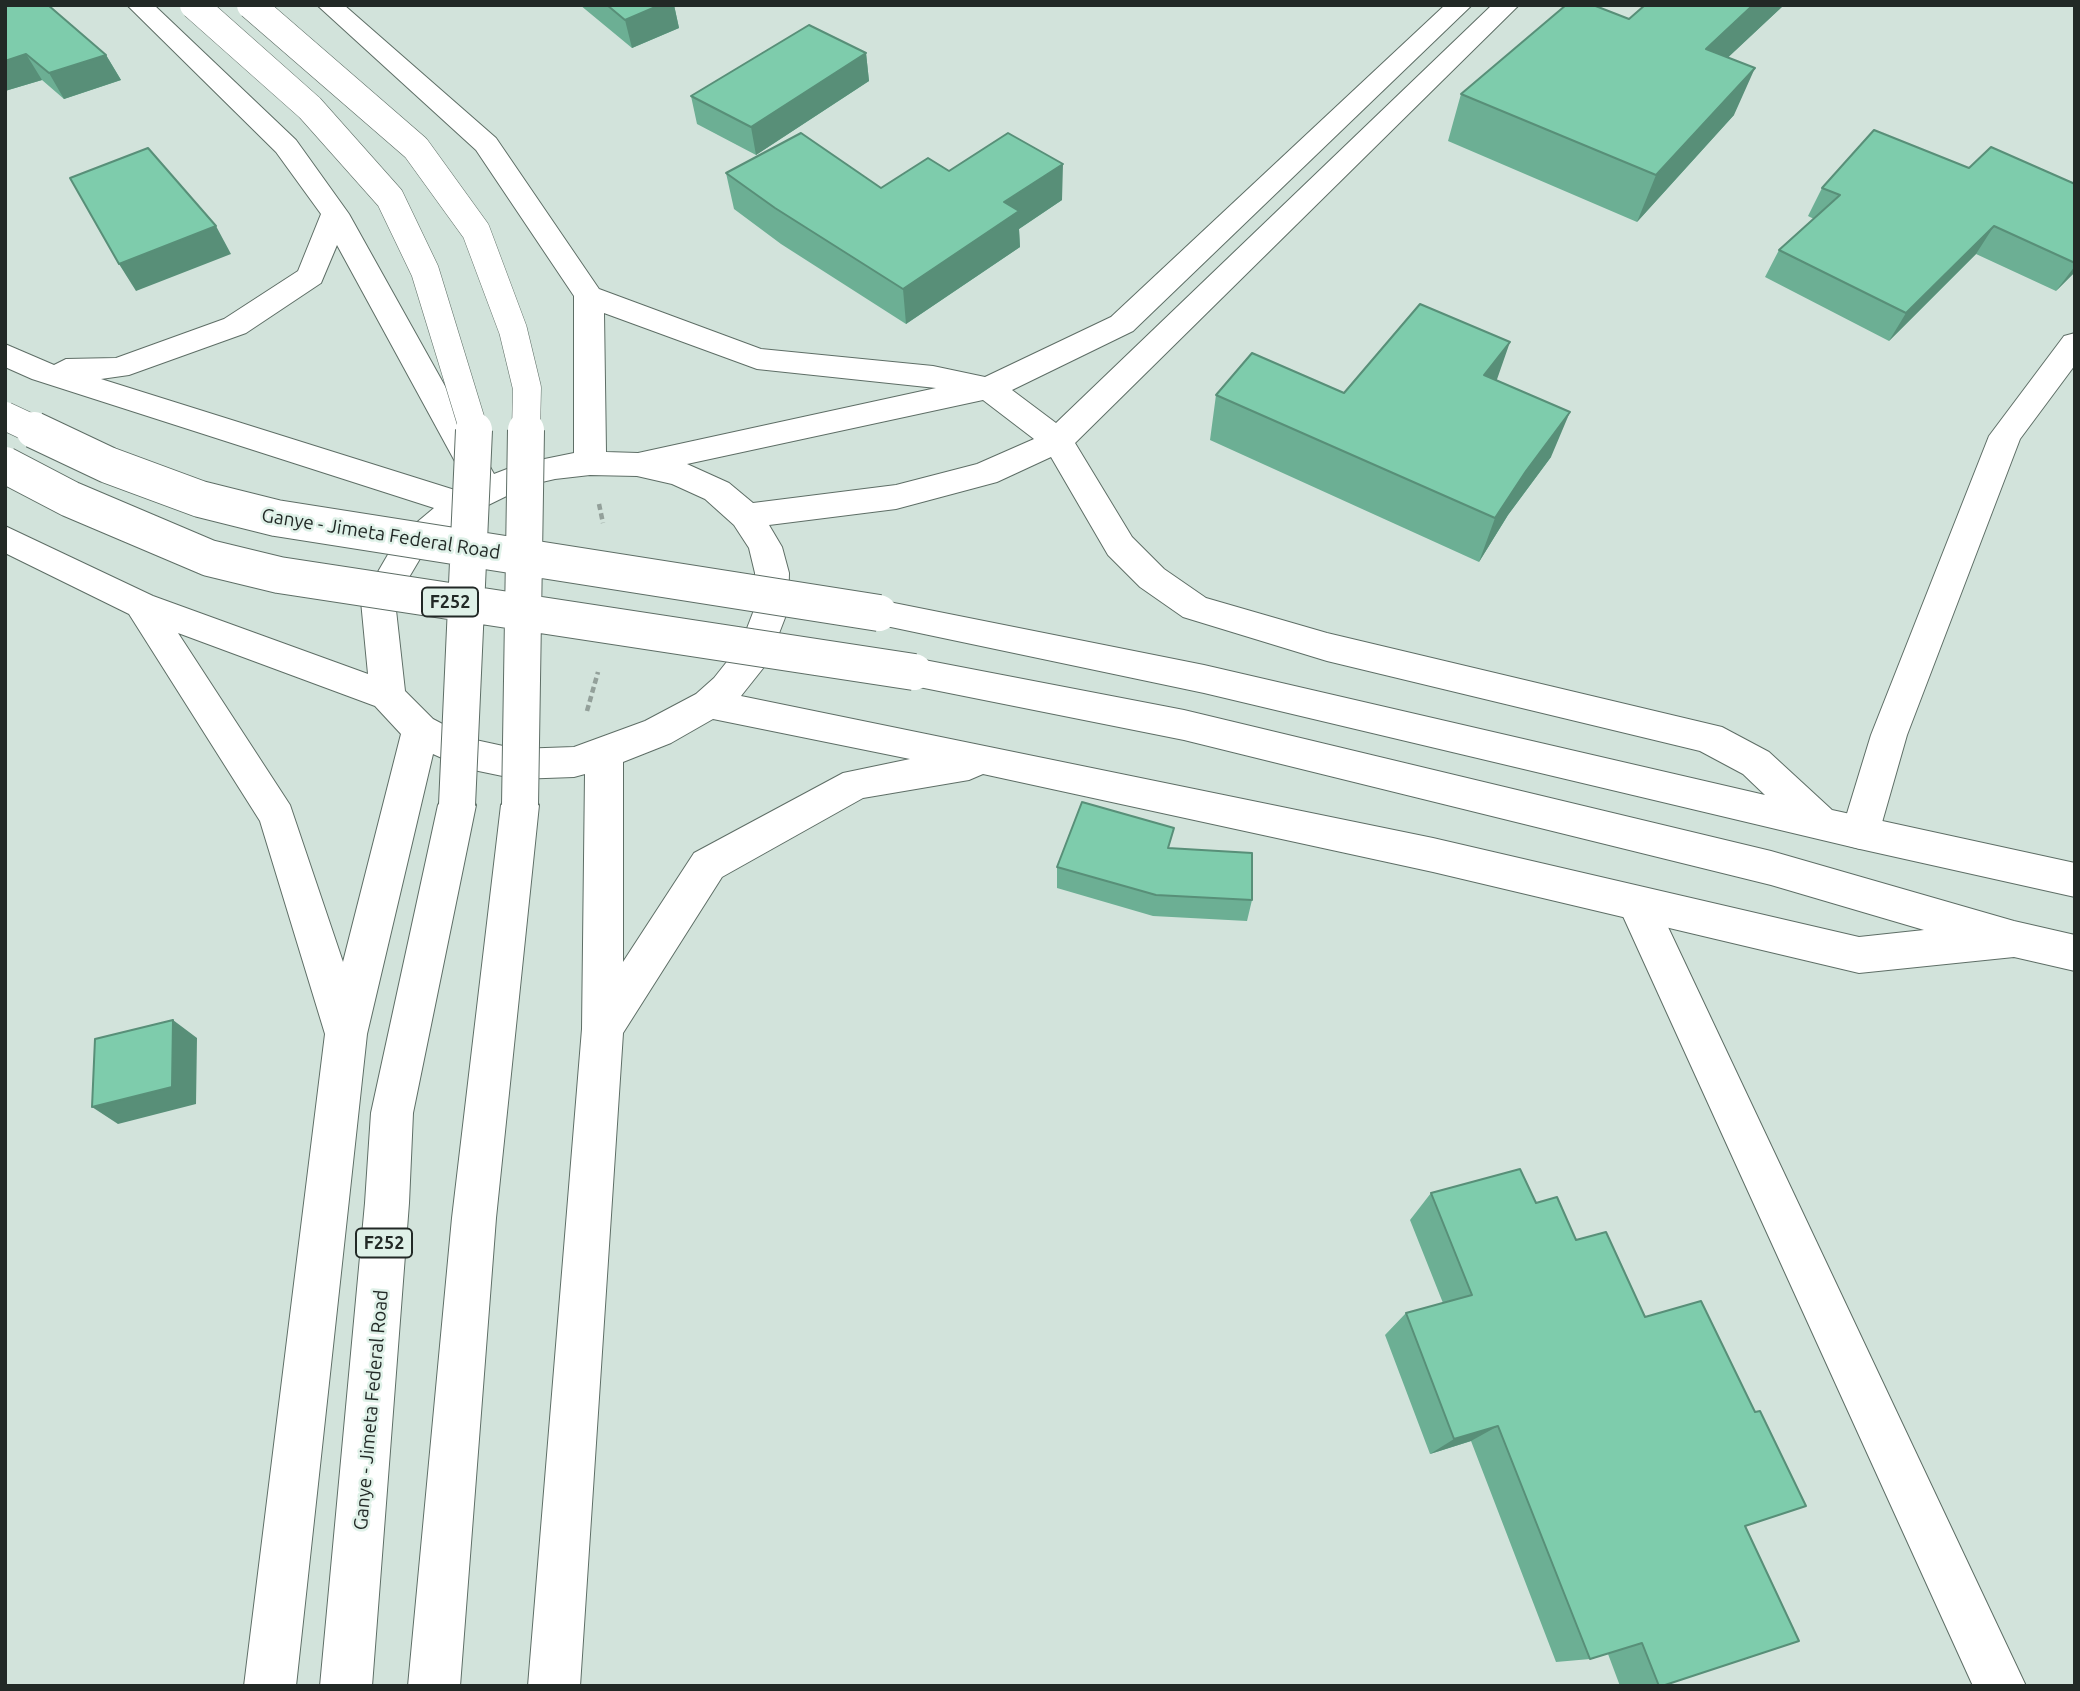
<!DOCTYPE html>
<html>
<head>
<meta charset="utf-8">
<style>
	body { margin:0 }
	#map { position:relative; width:2080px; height:1691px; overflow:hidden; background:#d2e3db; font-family:Ubuntu,sans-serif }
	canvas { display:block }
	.frame { position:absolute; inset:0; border:7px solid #222926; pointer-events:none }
</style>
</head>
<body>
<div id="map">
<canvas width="2080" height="1691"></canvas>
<div class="frame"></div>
</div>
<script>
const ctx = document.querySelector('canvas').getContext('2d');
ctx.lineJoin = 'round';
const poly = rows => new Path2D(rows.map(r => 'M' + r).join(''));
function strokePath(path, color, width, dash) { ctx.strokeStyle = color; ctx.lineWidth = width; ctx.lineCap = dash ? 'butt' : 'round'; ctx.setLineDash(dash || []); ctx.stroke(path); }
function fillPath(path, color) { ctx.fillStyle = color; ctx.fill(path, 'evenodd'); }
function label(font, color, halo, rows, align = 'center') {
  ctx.font = font + ' Ubuntu,sans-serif'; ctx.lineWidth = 5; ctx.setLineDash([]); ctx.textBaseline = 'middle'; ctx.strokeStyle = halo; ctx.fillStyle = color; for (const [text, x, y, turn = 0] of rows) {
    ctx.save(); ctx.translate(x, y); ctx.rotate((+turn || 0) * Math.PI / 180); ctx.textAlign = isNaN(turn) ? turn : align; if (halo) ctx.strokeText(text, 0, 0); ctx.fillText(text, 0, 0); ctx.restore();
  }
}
const path = poly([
	[599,504,603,523],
	[587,711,598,672]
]);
const minor = poly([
	[2075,333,2075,365,2020,439,1907,735,1879,833,1874,845,1860,849,1846,845,1841,833,1871,735,1989,436,2064,336,2075,333],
	[1637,886,1651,891,2026,1686,1973,1686,1617,903,1623,891,1637,886]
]);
const major = poly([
	[127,5,154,5,296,140,349,214,494,474,520,464,574,453,574,296,476,150,317,5,344,5,496,138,599,289,761,349,933,366,985,377,1111,317,1445,5,1472,5,1133,331,1012,390,1056,423,1492,5,1519,5,1075,443,1132,537,1164,569,1206,598,1327,633,1722,727,1769,752,1832,810,2075,863,2075,897,1860,849,1204,693,867,622,862,613,867,604,879,600,1204,665,1765,795,1743,774,1700,751,1327,661,1183,617,1140,587,1108,555,1051,457,997,482,896,509,769,525,782,547,789,573,788,610,768,662,741,696,1433,838,1859,937,1924,930,1771,885,1184,740,914,686,901,682,896,672,901,662,914,658,1184,710,1771,851,2014,921,2075,935,2075,971,2014,957,1859,973,1433,872,983,774,969,780,863,798,722,877,623,1033,580,1686,528,1686,582,1029,585,774,574,777,517,779,464,768,433,754,367,1034,296,1686,244,1686,325,1034,260,821,129,614,5,553,5,526,153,596,368,674,361,601,397,539,434,508,32,379,5,367,5,344,54,365,66,359,116,358,224,319,298,271,321,214,276,152,127,5],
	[337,245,464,478,468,486,458,491,101,379,129,375,246,333,321,283,337,245],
	[604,313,757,369,936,388,638,453,606,452,604,313],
	[983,400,1034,439,977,464,896,485,753,503,729,483,687,464,983,400],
	[590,475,637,476,672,484,705,499,734,525,749,548,755,573,754,610,741,644,714,678,696,694,645,721,574,747,517,749,471,739,433,719,405,691,395,601,421,557,472,513,529,485,555,479,590,475],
	[178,633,375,706,401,734,343,962,290,805,178,633],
	[713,719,910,759,843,773,694,853,623,962,623,762,671,743,713,719],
	[457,789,470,794,476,805,413,1113,409,1203,372,1686,320,1686,365,1203,371,1113,438,805,444,794,457,789],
	[520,789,533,794,539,805,496,1218,460,1686,408,1686,452,1218,501,805,507,794,520,789]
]);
const majorBridgeFar1 = poly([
	[194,5,310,108,390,198,425,271,474,431],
	[251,5,416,148,476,231,513,330,527,388,526,431],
	[5,416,37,431]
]);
const majorBridge = poly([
	[34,430,108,465,200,499,276,518,879,613],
	[5,465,70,499,209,558,279,575,914,672],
	[457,805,474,430],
	[520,805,526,430]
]);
const wall = poly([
	[5,5,106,55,121,80,64,99,42,80,5,91],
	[580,5,674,5,679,28,632,48],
	[1784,5,1728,57,1734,115,1637,222,1448,141,1461,94,1629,19],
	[866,53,869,81,756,155,697,124,691,96],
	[1969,168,2075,184,2075,272,2056,291,1976,254,1889,341,1765,277,1779,250,1814,219,1808,216,1822,188],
	[726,173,881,188,1062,200,1019,229,1020,247,906,324,781,244,734,209],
	[1496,380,1551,457,1508,515,1479,562,1210,440,1216,395,1344,393],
	[1171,849,1252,900,1247,921,1153,916,1057,888,1057,867],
	[1431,1193,1536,1203,1576,1240,1645,1317,1745,1526,1662,1686,1620,1686,1608,1654,1590,1659,1556,1662,1471,1441,1430,1454,1385,1335,1406,1313,1443,1303,1410,1220]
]);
const shadedWall = poly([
	[660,5,674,5,679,28,632,48,625,20],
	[1753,5,1784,5,1687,96,1706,49],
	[866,53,869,81,756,155,751,127],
	[26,54,42,80,5,91,5,61],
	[106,55,121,80,64,99,49,73],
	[1755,68,1734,115,1637,222,1656,175],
	[1063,164,1062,200,1019,229,1020,247,906,324,903,289,1004,202],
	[216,226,231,254,136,291,119,264],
	[1994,226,1976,254,1889,341,1906,313],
	[2075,266,2075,272,2056,291],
	[1510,342,1494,388,1484,375],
	[1570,412,1551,457,1508,515,1479,562,1495,518,1526,471],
	[173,1020,197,1038,196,1104,118,1124,92,1107],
	[1498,1426,1471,1441,1430,1454,1454,1439]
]);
const building = poly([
	[5,5,48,5,106,55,49,73,26,54,5,61,5,5],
	[607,5,660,5,625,20,607,5],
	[1566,5,1593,5,1629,19,1645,5,1753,5,1706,49,1755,68,1656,175,1461,94,1566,5],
	[809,25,866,53,751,127,691,96,809,25],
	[1874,130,1969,168,1991,147,2075,184,2075,263,1994,226,1906,313,1779,250,1840,195,1822,188,1874,130],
	[801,133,881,188,928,158,949,171,1008,133,1063,164,1004,202,1019,211,903,289,775,208,726,173,801,133],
	[148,148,216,226,119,264,70,178,148,148],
	[1420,304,1510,342,1484,375,1570,412,1526,471,1495,518,1216,395,1252,353,1344,393,1420,304],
	[1082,802,1174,828,1168,848,1252,853,1252,900,1156,895,1057,867,1082,802],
	[173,1020,172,1087,92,1107,95,1039,173,1020],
	[1520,1169,1536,1203,1557,1197,1576,1240,1606,1232,1645,1317,1701,1301,1755,1412,1760,1411,1806,1506,1745,1526,1799,1641,1662,1686,1659,1686,1642,1643,1590,1659,1498,1426,1454,1439,1406,1313,1472,1295,1431,1193,1520,1169]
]);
const shields = [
	[450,602,56],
	[384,1243,56]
];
const shieldNames = [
	["F252",450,602],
	["F252",384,1243]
];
const streetNames = [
	["Ganye - Jimeta Federal Road",381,534,9],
	["Ganye - Jimeta Federal Road",371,1410,-85]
];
strokePath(minor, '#5e6e66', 2);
strokePath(major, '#5e6e66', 2);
strokePath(path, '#93a09a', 4.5, [6, 3.5]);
fillPath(minor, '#fff');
fillPath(major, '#fff');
strokePath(majorBridgeFar1, '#5e6e66', 29, []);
strokePath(majorBridge, '#5e6e66', 38, []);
strokePath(majorBridgeFar1, '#fff', 28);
strokePath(majorBridge, '#fff', 36);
fillPath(wall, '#6caf94');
fillPath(shadedWall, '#588f78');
fillPath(building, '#7eccac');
strokePath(building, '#588f78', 2);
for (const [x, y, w] of shields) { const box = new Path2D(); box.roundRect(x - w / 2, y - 14.5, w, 29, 5); ctx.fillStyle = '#dff1e8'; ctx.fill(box); strokePath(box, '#222926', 2); }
label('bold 18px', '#222926', null, shieldNames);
label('19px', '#222926', '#dff1e8', streetNames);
</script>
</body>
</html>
